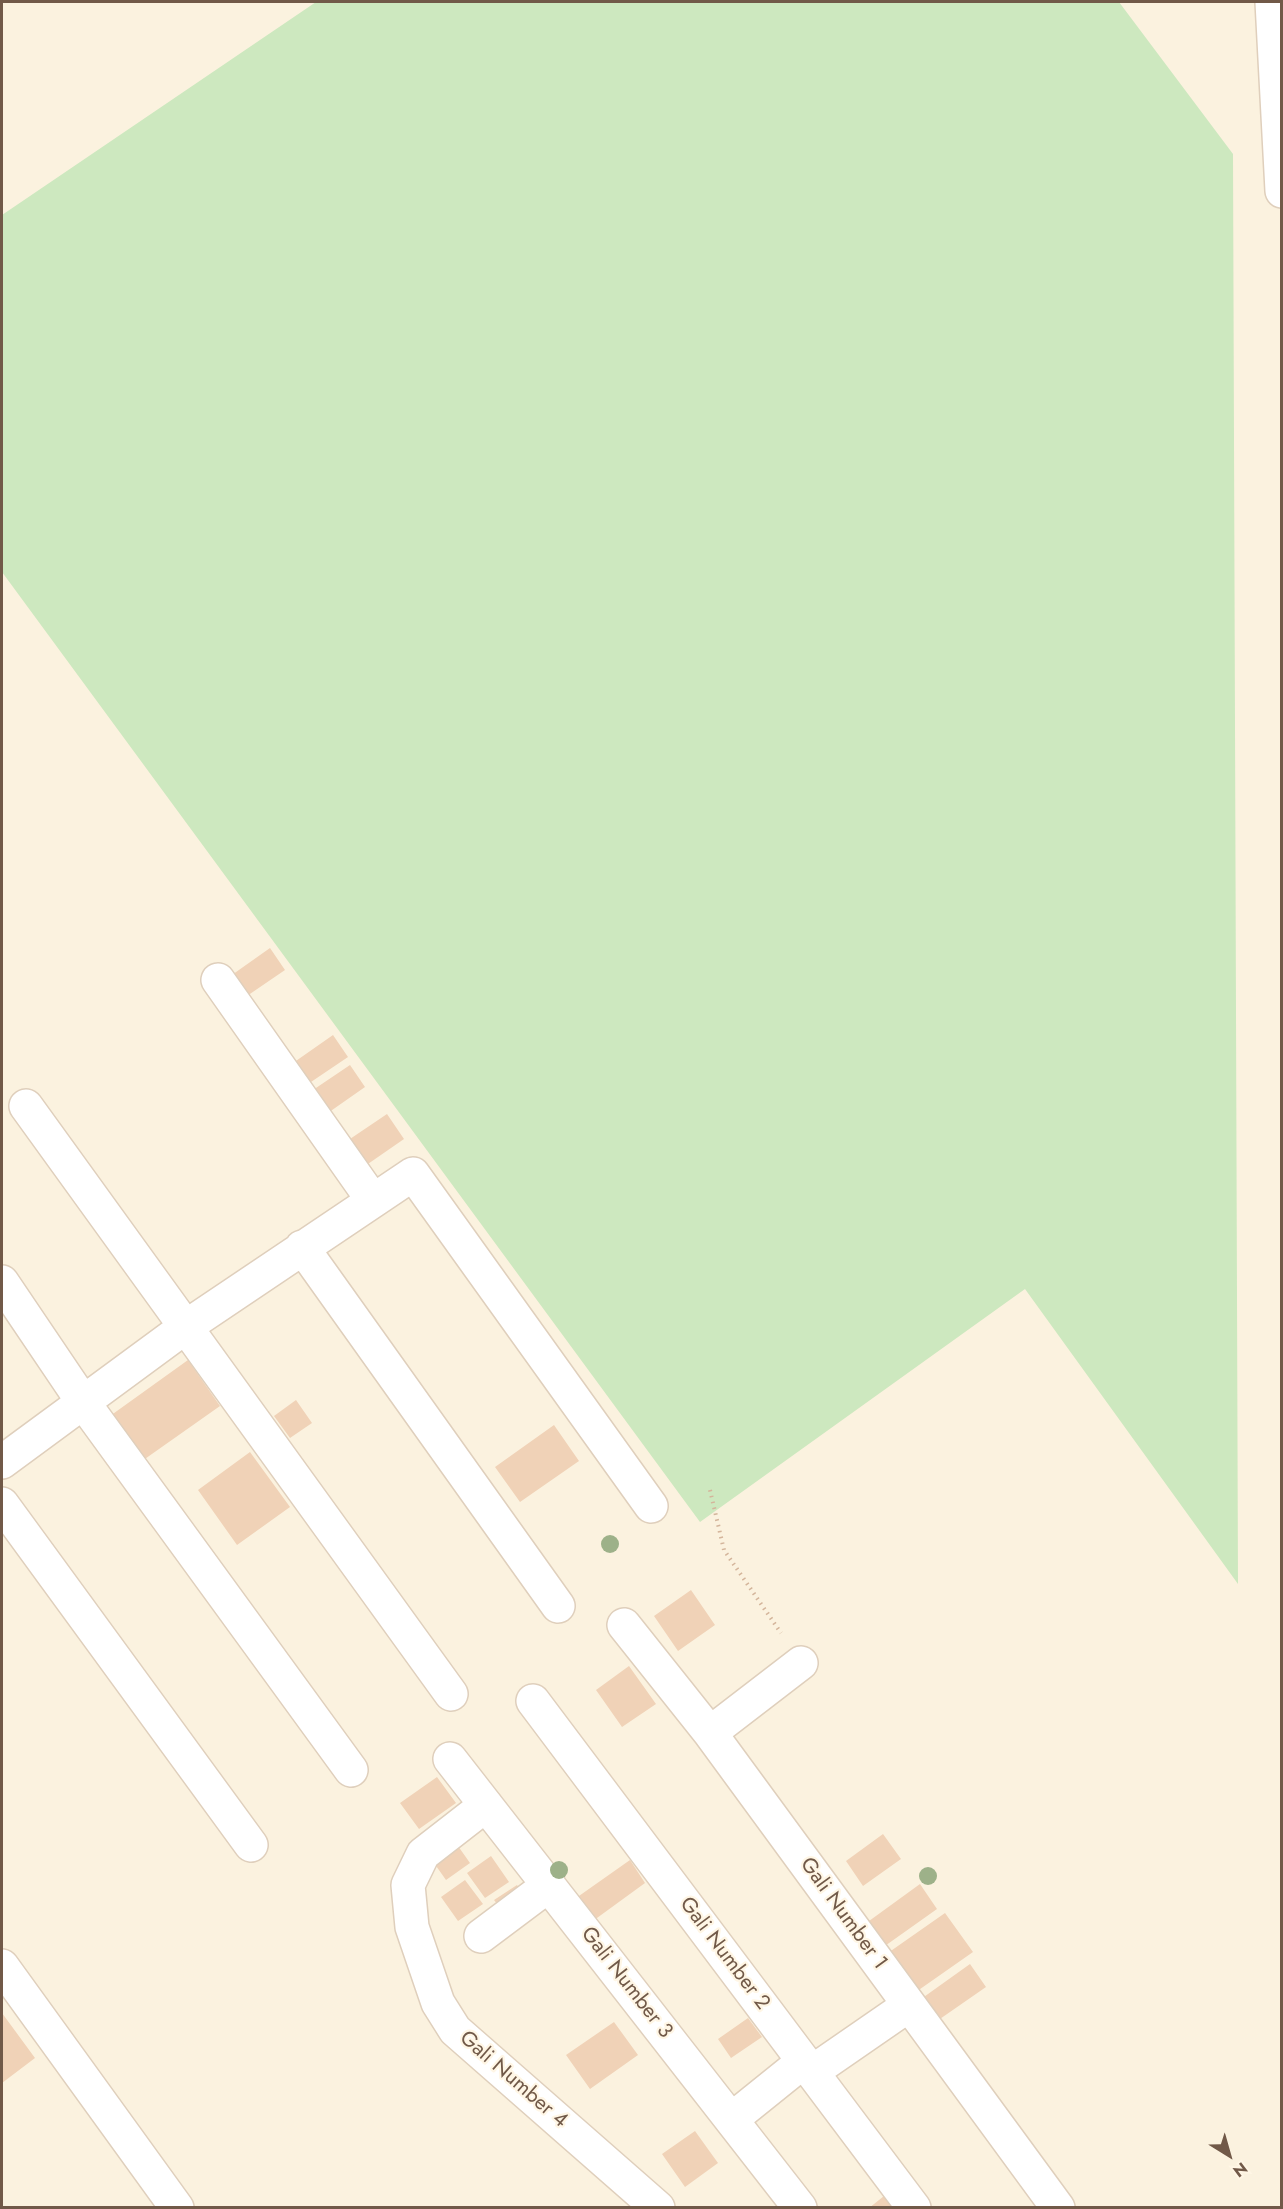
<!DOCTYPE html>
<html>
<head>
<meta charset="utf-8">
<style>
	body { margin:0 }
	#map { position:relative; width:1283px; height:2209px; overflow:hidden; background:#fbf2df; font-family:Jost,sans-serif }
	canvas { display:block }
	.frame { position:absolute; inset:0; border:3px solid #715948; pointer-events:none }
	.north { position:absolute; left:1199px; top:2125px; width:60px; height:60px; -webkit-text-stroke:4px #fff6e5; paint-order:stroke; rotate:143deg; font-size:16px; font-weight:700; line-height:24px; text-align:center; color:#715948 }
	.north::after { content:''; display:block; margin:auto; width:21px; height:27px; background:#715948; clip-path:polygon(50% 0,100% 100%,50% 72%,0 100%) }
</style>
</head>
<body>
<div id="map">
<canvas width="1283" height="2209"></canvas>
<div class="frame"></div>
<div class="north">N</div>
</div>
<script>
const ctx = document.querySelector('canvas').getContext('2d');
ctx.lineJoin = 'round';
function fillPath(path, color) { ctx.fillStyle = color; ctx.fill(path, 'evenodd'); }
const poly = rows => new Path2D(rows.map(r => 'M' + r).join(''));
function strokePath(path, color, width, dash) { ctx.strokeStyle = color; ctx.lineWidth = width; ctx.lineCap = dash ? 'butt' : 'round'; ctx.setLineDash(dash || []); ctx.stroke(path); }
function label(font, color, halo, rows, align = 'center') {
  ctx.font = font + ' Jost,sans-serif'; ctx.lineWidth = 4.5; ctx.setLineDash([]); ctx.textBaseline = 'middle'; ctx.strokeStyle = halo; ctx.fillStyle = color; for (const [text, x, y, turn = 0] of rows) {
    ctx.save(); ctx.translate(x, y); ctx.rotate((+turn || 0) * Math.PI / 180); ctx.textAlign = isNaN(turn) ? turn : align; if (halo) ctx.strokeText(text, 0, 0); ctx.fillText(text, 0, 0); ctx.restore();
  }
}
const green = poly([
	[316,2,1119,2,1233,154,1238,1584,1025,1289,700,1522,2,572,2,215]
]);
const building = poly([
	[270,948,285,970,244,998,229,977],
	[333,1035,348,1057,308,1084,293,1063],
	[350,1065,365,1087,325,1115,310,1092],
	[387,1114,404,1139,365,1166,347,1141],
	[188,1360,220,1406,142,1461,110,1416],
	[296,1400,312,1423,290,1438,274,1416],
	[554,1425,579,1461,520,1502,495,1467],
	[250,1452,290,1507,237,1545,198,1490],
	[691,1590,715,1625,678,1651,654,1616],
	[629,1666,656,1704,622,1727,596,1690],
	[437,1777,456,1803,419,1829,400,1803],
	[446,1829,470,1863,446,1880,422,1846],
	[883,1834,901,1859,863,1886,846,1861],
	[491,1856,509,1882,485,1898,467,1873],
	[630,1860,645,1883,586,1926,569,1903],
	[465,1880,483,1904,458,1921,441,1897],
	[920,1884,937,1909,875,1953,858,1929],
	[517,1885,525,1897,504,1913,494,1900],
	[945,1913,973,1952,913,1994,885,1955],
	[970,1964,986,1987,937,2021,921,1999],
	[2,2013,35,2058,2,2083],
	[748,2018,762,2037,731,2058,718,2039],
	[614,2022,638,2055,590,2089,566,2055],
	[695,2131,718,2163,685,2187,662,2154],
	[884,2196,892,2208,869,2208]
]);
const path = poly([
	[710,1490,724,1550,781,1633]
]);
const minor = poly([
	[1272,2,1282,191],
	[218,980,372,1199],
	[26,1106,451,1694],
	[302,1247,558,1606],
	[2,1282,83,1402,351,1770],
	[2,1462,184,1328,413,1174,651,1506],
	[2,1504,251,1845],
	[624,1625,710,1733,1058,2208],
	[533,1701,914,2208],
	[710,1733,801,1663],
	[450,1759,800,2208],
	[486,1805,423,1854,408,1885,412,1927,438,2003,455,2030,658,2208],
	[481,1936,549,1885],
	[2,1966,177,2208],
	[812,2072,909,2005],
	[732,2119,804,2061]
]);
const trees = [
	[610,1544],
	[559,1870],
	[928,1876]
];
const streetNames = [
	["Gali Number 1",843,1914,54],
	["Gali Number 2",724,1954,53],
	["Gali Number 3",626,1983,52],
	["Gali Number 4",513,2080,41]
];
fillPath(green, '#cde8bf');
fillPath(building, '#f0d2b7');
strokePath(minor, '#dfcfbc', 36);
strokePath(path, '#d4b59b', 4, [1.5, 4.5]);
strokePath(minor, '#fff', 33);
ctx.fillStyle = '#9db189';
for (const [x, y] of trees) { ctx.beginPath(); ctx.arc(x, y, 9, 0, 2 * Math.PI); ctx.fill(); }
label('21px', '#715948', '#fff6e5', streetNames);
</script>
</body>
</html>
